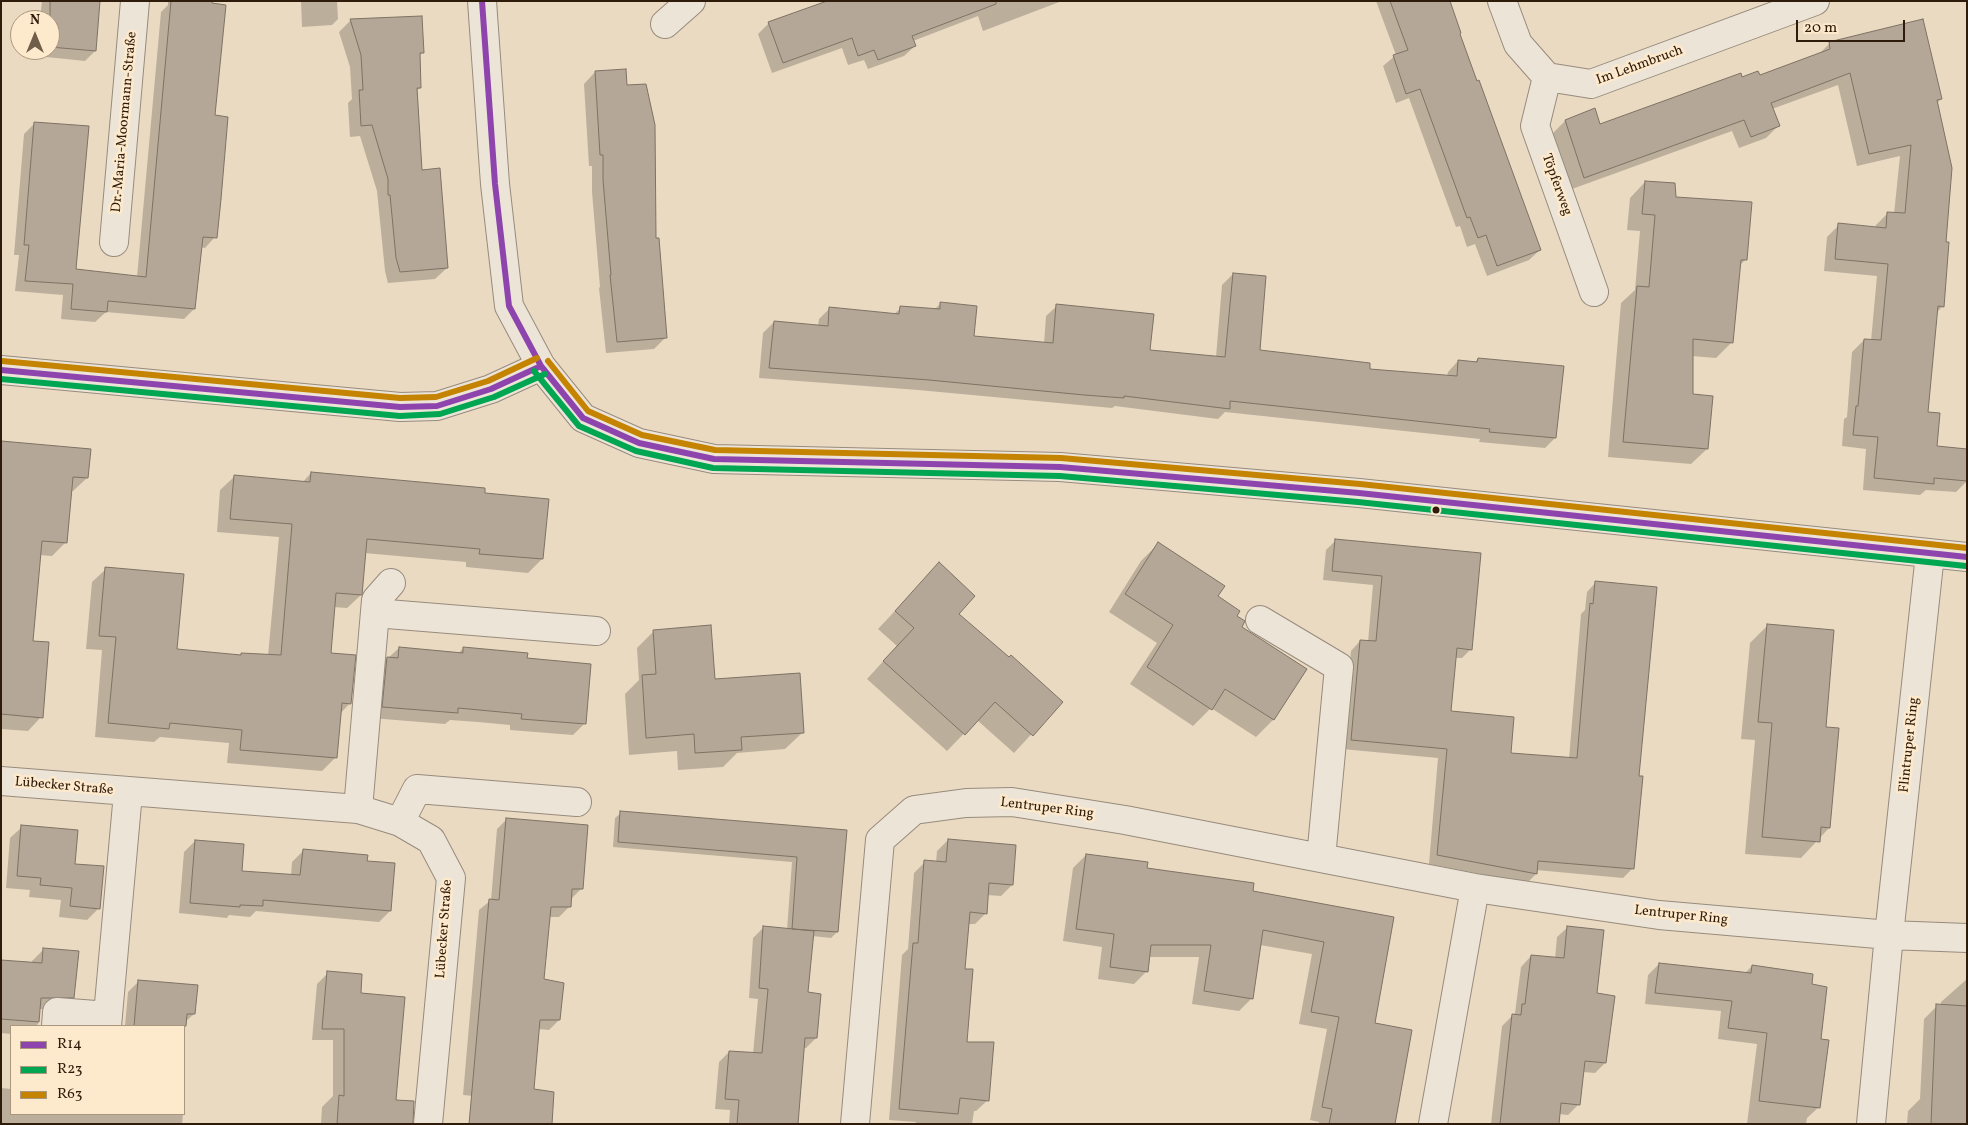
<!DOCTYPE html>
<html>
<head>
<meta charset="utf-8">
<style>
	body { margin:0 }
	#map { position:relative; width:1968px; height:1125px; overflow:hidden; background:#eadac2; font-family:Vollkorn,serif }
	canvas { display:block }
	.frame { position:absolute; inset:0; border:2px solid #2f1b0a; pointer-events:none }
	.legend { position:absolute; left:10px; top:1025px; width:175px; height:90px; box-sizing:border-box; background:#fde9cc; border:1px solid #ab977e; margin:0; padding:6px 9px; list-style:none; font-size:15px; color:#2f1b0a }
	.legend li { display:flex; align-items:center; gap:10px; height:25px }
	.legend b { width:25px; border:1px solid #ab977e }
	.north { position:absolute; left:10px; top:10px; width:50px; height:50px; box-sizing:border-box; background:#fde9cc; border:1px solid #ab977e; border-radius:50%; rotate:0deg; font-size:14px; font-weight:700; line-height:20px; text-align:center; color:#2f1b0a }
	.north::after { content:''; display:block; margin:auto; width:18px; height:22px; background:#705e4a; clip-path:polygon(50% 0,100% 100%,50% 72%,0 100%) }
	.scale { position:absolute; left:1796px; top:20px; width:109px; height:22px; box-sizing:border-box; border:2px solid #2f1b0a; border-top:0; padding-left:6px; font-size:15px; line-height:18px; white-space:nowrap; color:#2f1b0a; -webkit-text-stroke:4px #fde9cc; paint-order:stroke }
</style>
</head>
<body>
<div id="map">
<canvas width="1968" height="1125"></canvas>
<div class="frame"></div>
<ul class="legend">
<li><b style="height:6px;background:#8e44ad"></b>R14</li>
<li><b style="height:6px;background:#00a651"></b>R23</li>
<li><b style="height:6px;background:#c58302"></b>R63</li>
</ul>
<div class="north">N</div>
<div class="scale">20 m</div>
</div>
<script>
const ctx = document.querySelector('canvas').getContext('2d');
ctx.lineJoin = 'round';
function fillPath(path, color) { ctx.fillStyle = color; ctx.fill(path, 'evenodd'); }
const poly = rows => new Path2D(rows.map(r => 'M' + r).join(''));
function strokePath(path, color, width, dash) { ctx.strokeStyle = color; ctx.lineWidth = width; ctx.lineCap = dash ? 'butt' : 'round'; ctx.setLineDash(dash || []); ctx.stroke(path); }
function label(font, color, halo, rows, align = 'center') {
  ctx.font = font + ' Vollkorn,serif'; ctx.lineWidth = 5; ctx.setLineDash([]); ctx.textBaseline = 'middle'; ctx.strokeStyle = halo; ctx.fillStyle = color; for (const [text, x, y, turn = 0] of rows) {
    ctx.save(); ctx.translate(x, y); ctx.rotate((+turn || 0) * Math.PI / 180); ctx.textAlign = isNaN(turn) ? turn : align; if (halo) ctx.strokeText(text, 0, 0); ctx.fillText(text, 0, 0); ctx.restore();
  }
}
const shadow = poly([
	[42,1,99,1,95,51,85,61,37,56,37,50,50,50,50,20,40,20],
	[168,1,211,1,215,237,205,248,200,247,194,309,184,319,106,312,95,322,61,319,63,295,15,291,19,255,14,255,24,134,35,123,75,270,137,277,161,12,168,5],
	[301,1,337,1,338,19,332,25,302,27],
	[830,1,1062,1,983,31,978,16,913,41,915,46,904,56,868,69,864,60,848,65,842,48,772,73,758,34,769,23],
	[1376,1,1448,1,1458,34,1540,250,1529,260,1487,276,1475,244,1467,247,1460,226,1456,227,1409,98,1396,103,1383,66,1396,55],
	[351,20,422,53,418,57,420,88,416,91,421,171,447,268,435,279,388,283,385,271,377,191,360,136,350,137,348,103,352,99,350,67,339,32],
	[1830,43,1941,99,1936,104,1945,243,1943,306,1936,313,1927,413,1935,448,1967,451,1967,481,1956,492,1926,490,1920,495,1863,490,1866,449,1842,446,1844,419,1847,417,1852,352,1864,340,1871,341,1877,276,1824,271,1827,237,1839,225,1875,228,1876,225,1888,213,1894,214,1900,156,1857,166,1838,85,1772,109,1778,126,1766,138,1739,148,1732,131,1572,189,1553,133,1565,121,1600,126,1742,78,1759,77,1818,55],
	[595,72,655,239,666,337,654,349,606,353,599,288,600,287,592,192,592,166,589,166,584,84],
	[1645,182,1675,198,1745,260,1739,266,1732,342,1716,358,1692,356,1692,395,1707,449,1691,464,1608,457,1621,303,1635,290,1640,231,1627,230,1630,198],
	[1233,274,1258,351,1368,370,1447,377,1448,372,1458,361,1474,363,1478,359,1555,438,1545,448,1479,442,1480,439,1225,412,1218,419,1115,406,1112,408,918,390,759,378,763,333,774,322,818,326,819,319,830,308,893,315,901,308,934,310,941,303,973,338,1044,344,1046,316,1057,306,1149,351,1216,357,1222,285],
	[1,442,87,478,73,491,71,491,66,542,52,556,39,555,32,642,41,717,28,731,1,729],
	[311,473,483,494,542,559,528,573,466,567,466,562,364,553,361,595,347,608,333,607,329,654,350,703,340,714,336,757,322,771,227,763,229,743,160,737,154,742,95,737,102,650,86,649,92,582,106,569,176,650,240,656,242,654,268,656,279,537,217,532,220,490,234,477,302,483],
	[1335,541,1480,554,1471,649,1462,658,1454,658,1449,712,1510,754,1569,759,1581,614,1585,610,1587,592,1596,582,1633,868,1623,878,1536,870,1536,874,1527,883,1429,864,1438,758,1342,749,1351,651,1360,641,1368,642,1373,585,1323,580,1326,550],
	[1158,544,1216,597,1236,617,1241,628,1306,669,1273,720,1256,737,1211,708,1193,726,1130,684,1157,643,1109,612,1141,561],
	[939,564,957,614,1061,702,1014,753,977,720,947,751,867,679,897,646,878,629],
	[1768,625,1824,728,1829,828,1801,858,1745,854,1755,740,1741,739,1750,643],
	[654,631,714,680,803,732,785,749,737,753,723,767,678,770,677,751,629,755,625,694,639,680,637,648],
	[399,648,458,654,463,648,526,659,584,724,573,735,510,730,510,725,478,722,450,720,445,724,371,718,375,670],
	[621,813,845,831,837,932,831,938,812,936,807,993,816,1038,806,1048,803,1048,796,1124,729,1124,730,1110,715,1109,719,1062,729,1052,753,1054,758,999,749,998,753,938,763,928,787,930,792,862,613,847,615,818],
	[507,819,581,889,571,899,570,906,559,917,549,917,543,980,559,1020,549,1030,538,1029,474,1096,463,1095,479,910,491,900,497,829],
	[22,827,74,865,99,908,87,920,59,917,61,900,29,897,30,890,6,888,10,838],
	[948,840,1012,885,1001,896,987,895,986,913,975,924,968,924,964,970,966,1043,988,1100,976,1111,974,1111,972,1124,915,1124,916,1122,889,1120,902,955,908,949,914,873,925,862,936,863,937,851],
	[195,841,241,872,291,876,292,862,303,851,366,862,390,911,379,922,256,911,250,917,229,915,227,918,179,913,184,852],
	[1086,855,1251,892,1393,918,1373,1024,1394,1124,1319,1124,1319,1122,1310,1120,1327,1029,1299,1024,1312,954,1260,945,1252,998,1239,1011,1192,1004,1199,957,1148,957,1147,971,1134,984,1098,979,1102,947,1063,941,1073,868],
	[1568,927,1595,994,1605,1063,1595,1073,1583,1072,1579,1104,1568,1115,1559,1114,1557,1124,1491,1124,1502,1026,1515,1013,1521,967,1531,956,1555,959,1557,937],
	[44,949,73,997,61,1009,39,1009,38,1024,35,1026,11,1026,11,1034,1,1033,1,961,32,964,32,961],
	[1659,964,1745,973,1752,966,1810,986,1819,1040,1819,1107,1807,1118,1806,1124,1747,1124,1757,1044,1718,1039,1721,1011,1645,1004,1648,975],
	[328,973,359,994,393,1124,321,1124,322,1107,333,1096,333,1040,312,1040,317,984],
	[1967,979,1967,1124,1907,1124,1908,1111,1920,1099,1924,1019,1937,1006,1941,1006,1941,1002],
	[139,981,194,1014,185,1022,184,1042,184,1026,125,1026,128,992],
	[1,1088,11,1089,11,1114,183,1114,182,1124,1,1124]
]);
const building = poly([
	[50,1,100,1,96,51,50,47,50,1],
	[171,1,212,1,212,3,226,5,215,115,228,117,221,199,217,238,203,237,195,309,108,301,107,312,71,309,73,284,25,281,29,245,24,245,34,122,89,126,76,269,146,277,171,1],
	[827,1,996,1,996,4,912,36,916,46,878,60,874,50,858,56,852,38,783,63,768,22,827,1],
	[1390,1,1450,1,1461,33,1460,34,1477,81,1479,80,1541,250,1497,266,1486,235,1478,238,1470,217,1467,218,1420,89,1406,94,1393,55,1408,50,1390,1],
	[422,16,424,53,420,53,421,88,417,88,422,170,440,168,448,268,400,272,396,258,390,195,388,195,388,179,372,125,361,126,359,90,363,90,361,55,350,19,422,16],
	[1923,19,1942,99,1937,100,1952,168,1946,242,1949,242,1944,307,1938,306,1928,412,1940,413,1937,446,1967,449,1967,481,1934,478,1934,484,1874,478,1878,437,1853,435,1856,406,1858,406,1864,339,1881,340,1888,264,1835,259,1838,223,1886,228,1887,212,1905,213,1911,145,1869,154,1850,73,1771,103,1780,126,1751,137,1744,120,1584,178,1565,120,1595,108,1600,124,1741,73,1742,77,1758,71,1760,75,1830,49,1829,42,1923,19],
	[626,69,627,85,646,84,655,125,656,238,659,238,667,338,617,342,610,275,611,275,603,180,603,155,600,155,595,71,626,69],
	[1645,181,1675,183,1676,197,1752,202,1747,260,1741,260,1733,343,1693,339,1693,394,1713,396,1708,449,1623,442,1637,286,1649,287,1655,215,1642,214,1645,181],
	[1233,273,1266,276,1260,350,1370,363,1370,369,1457,376,1458,360,1477,362,1478,358,1564,366,1556,438,1489,432,1490,429,1230,401,1230,409,1124,396,1124,398,1084,395,929,380,769,368,774,321,828,326,829,307,899,314,900,306,940,309,940,302,977,306,974,336,1053,343,1056,304,1154,314,1150,350,1225,357,1233,273],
	[1,441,91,449,88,478,73,477,67,543,42,541,33,641,49,642,43,718,1,714,1,441],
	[311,472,485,488,485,493,549,499,543,559,479,554,480,549,367,539,362,595,336,593,331,653,356,655,351,704,342,703,337,758,240,750,242,730,170,723,169,729,108,723,116,637,99,636,105,567,184,574,177,649,241,655,241,653,281,655,292,524,230,519,234,475,310,482,311,472],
	[1335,539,1481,553,1472,650,1457,648,1451,711,1514,717,1511,753,1577,758,1590,603,1593,604,1595,581,1657,587,1639,776,1643,776,1634,869,1538,861,1537,874,1437,855,1447,749,1351,740,1360,640,1376,641,1382,576,1332,571,1335,539],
	[1158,542,1225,586,1218,596,1240,611,1237,616,1245,621,1242,627,1307,669,1274,720,1225,689,1212,710,1147,667,1173,625,1125,594,1158,542],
	[939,562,975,596,959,614,1009,657,1011,655,1063,702,1033,736,995,702,965,735,883,661,914,628,895,611,939,562],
	[1767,624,1834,630,1826,727,1839,728,1830,828,1821,827,1820,842,1762,837,1772,723,1758,722,1767,624],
	[711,625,715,679,800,673,804,733,741,737,742,750,695,753,694,734,646,738,642,675,656,674,653,630,711,625],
	[399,647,463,653,463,647,528,653,527,658,591,664,586,724,521,719,522,714,458,708,458,713,382,707,387,657,398,658,399,647],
	[620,811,847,830,838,932,792,929,797,857,618,842,620,811],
	[506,818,588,825,583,889,572,889,571,907,551,907,544,979,564,983,562,1001,560,1020,540,1020,534,1089,554,1092,552,1124,469,1124,489,899,499,900,506,818],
	[21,825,78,830,75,864,104,866,100,909,70,906,72,888,40,885,41,878,17,876,21,825],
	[948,839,1016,845,1013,885,989,883,987,914,970,912,965,969,973,969,967,1042,994,1042,989,1101,960,1098,958,1114,899,1109,913,943,918,943,924,860,946,862,948,839],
	[195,840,244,844,242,871,300,875,303,849,368,855,367,861,395,863,391,911,263,900,263,906,240,905,240,907,190,903,195,840],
	[1086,854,1148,862,1147,868,1254,883,1253,891,1394,917,1375,1023,1412,1030,1395,1124,1329,1124,1332,1109,1322,1107,1339,1017,1311,1012,1324,942,1263,930,1253,999,1204,991,1211,945,1151,945,1148,972,1110,967,1114,934,1076,929,1086,854],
	[763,926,814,931,808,992,821,994,817,1038,805,1038,798,1124,737,1124,739,1100,725,1099,729,1051,762,1053,768,989,759,988,763,926],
	[1567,926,1604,930,1597,993,1615,996,1606,1063,1585,1061,1580,1105,1561,1103,1559,1124,1500,1124,1512,1014,1521,1015,1522,1004,1525,1004,1531,955,1564,958,1567,926],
	[43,948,79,951,74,998,41,998,39,1022,1,1019,1,960,42,963,43,948],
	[1659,963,1751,973,1752,965,1813,974,1812,984,1827,987,1821,1039,1829,1040,1820,1108,1759,1101,1767,1033,1728,1028,1732,1001,1655,993,1659,963],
	[327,971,362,974,361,993,405,997,396,1100,414,1101,413,1124,337,1124,339,1095,344,1096,344,1029,322,1029,327,971],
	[138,980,198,985,195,1014,187,1014,186,1026,134,1026,138,980],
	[1936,1004,1967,1006,1967,1124,1931,1124,1936,1004]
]);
const minor = poly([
	[482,1,495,184,509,306,541,366,583,418,639,443,714,459,1060,467,1359,493,1967,557],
	[1502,1,1518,44,1547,77,1591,84,1815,1],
	[665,24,691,1],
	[1547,77,1535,126,1594,292],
	[114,242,135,1],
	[1,370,400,407,437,406,491,389,541,366],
	[375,613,596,631],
	[1260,620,1339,667,1321,858],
	[1,781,358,809,400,822,431,840,451,878,428,1124],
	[358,809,376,600,391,583],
	[400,822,417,789,577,802],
	[56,1026,57,1012,108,1016],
	[107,1026,128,793],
	[855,1124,880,840,914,810,966,803,1012,802,1125,820,1475,888,1659,915,1889,935,1967,938],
	[1433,1124,1475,888],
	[1871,1124,1889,935,1930,554]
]);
const bus1 = poly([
	[482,1,495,184,509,306,541,366,583,418,639,443,714,459,1060,467,1359,493,1967,557],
	[1,370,400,407,437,406,491,389,541,366]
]);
const bus2 = poly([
	[534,371,579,426,636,451,713,468,1060,476,1358,502,1966,566],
	[1,379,400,416,440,414,494,397,545,374]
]);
const bus3 = poly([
	[2,361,400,398,436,397,488,381,537,358],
	[548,361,588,411,642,435,715,450,1061,458,1360,484,1967,548]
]);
const markers = [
	[1436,510,4.5,"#2f1b0a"]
];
const streetNames = [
	["Im Lehmbruch",1640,66,-20],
	["Dr.-Maria-Moormann-Straße",125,122,-85],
	["Töpferweg",1556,185,70],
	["Flintruper Ring",1910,745,-84],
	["Lübecker Straße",64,787,5],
	["Lentruper Ring",1047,809,7],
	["Lentruper Ring",1681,916,6],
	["Lübecker Straße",445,929,-86]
];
fillPath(shadow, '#0003');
fillPath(building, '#b4a797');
strokePath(building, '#7d7263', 1);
strokePath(minor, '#978b7c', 30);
strokePath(minor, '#ede4d8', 28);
strokePath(bus1, '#8e44ad', 6);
strokePath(bus2, '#00a651', 6);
strokePath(bus3, '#c58302', 6);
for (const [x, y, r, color] of markers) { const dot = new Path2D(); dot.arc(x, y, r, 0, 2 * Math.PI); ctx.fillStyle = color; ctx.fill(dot); strokePath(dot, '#fde9cc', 2); }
label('14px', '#2f1b0a', '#fde9cc', streetNames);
</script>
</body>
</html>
